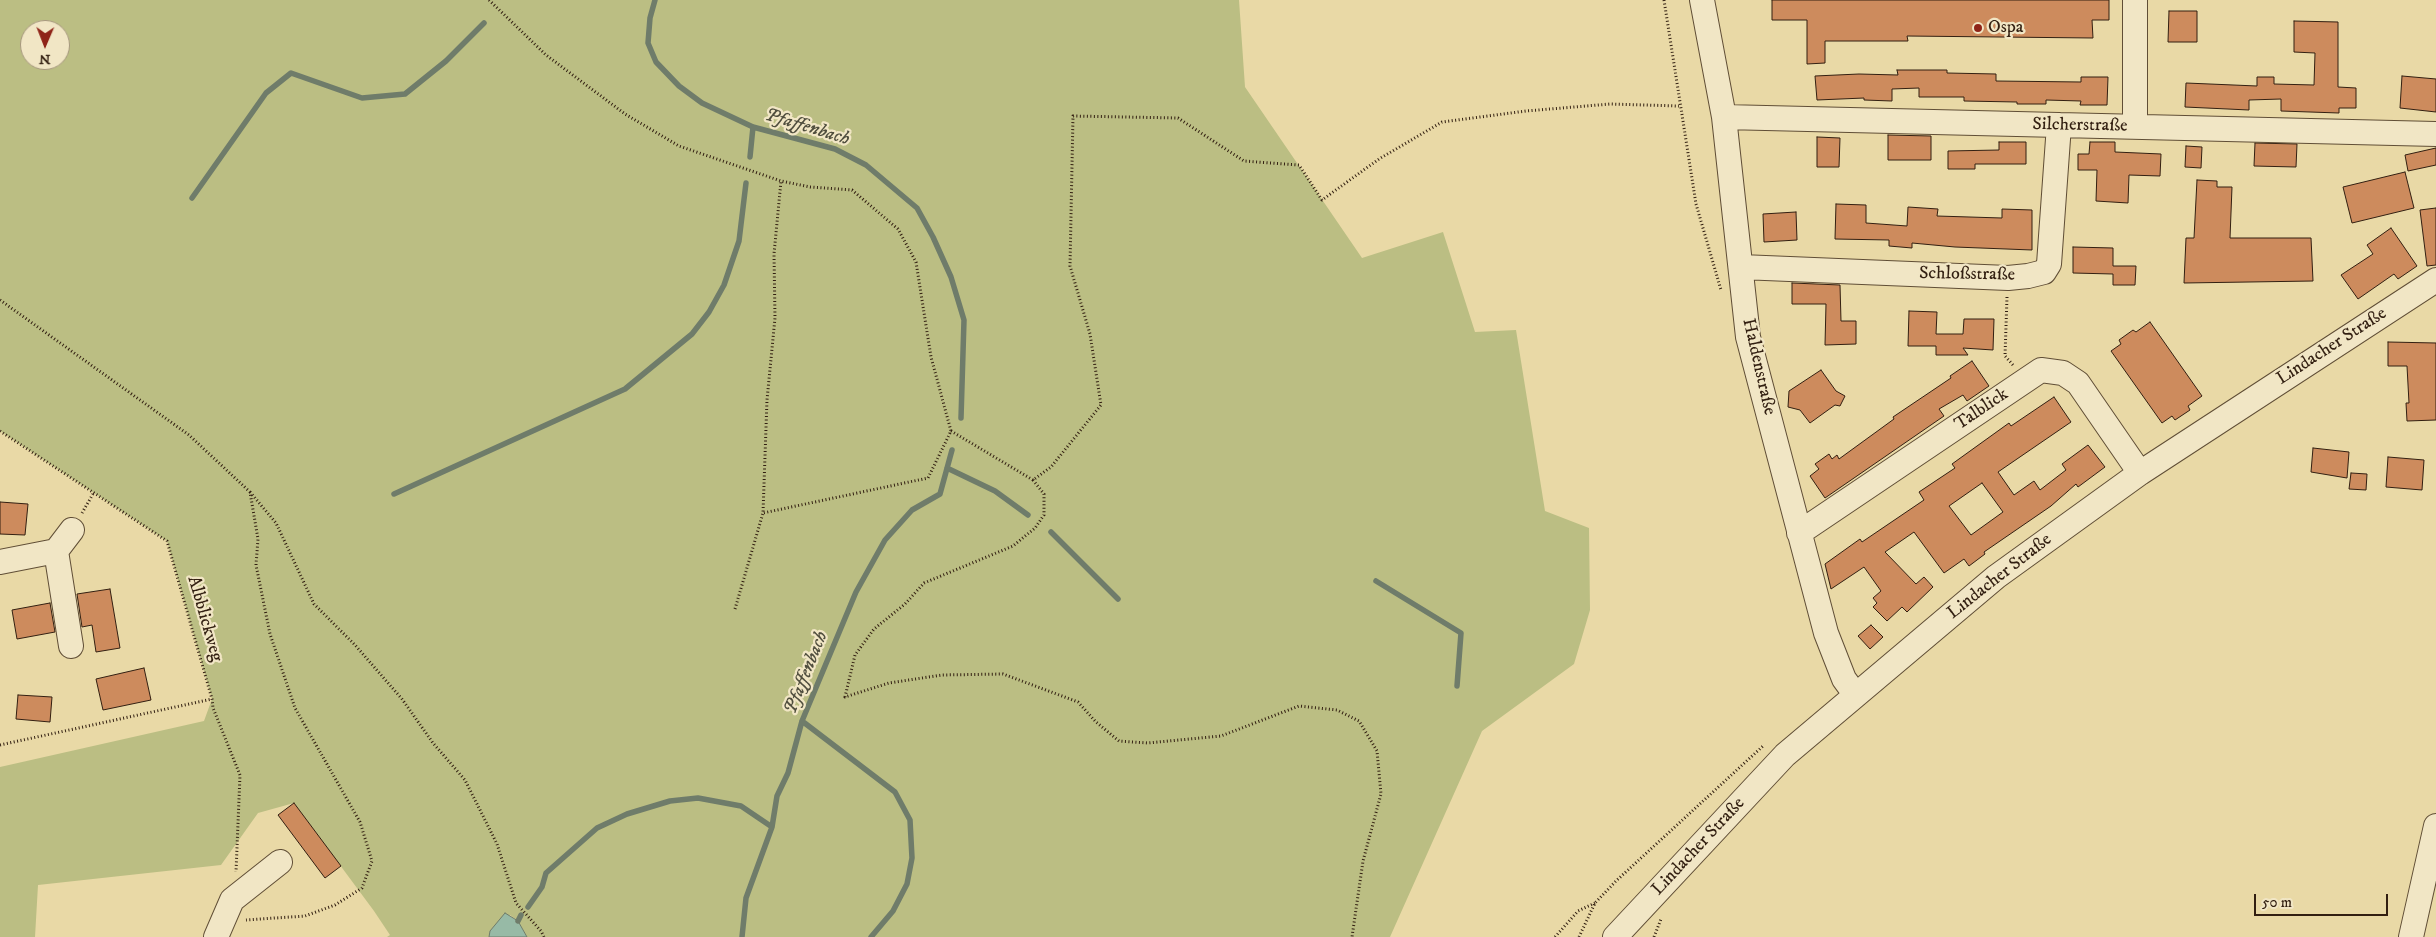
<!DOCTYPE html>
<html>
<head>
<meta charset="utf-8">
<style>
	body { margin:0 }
	#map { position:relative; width:2436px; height:937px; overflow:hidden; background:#e9d9a6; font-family:"IM FELL DW Pica",serif }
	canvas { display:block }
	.north { position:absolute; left:20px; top:20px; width:50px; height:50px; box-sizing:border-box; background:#f1e6c5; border:1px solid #a5967d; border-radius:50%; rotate:181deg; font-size:14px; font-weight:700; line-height:20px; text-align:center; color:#321f11 }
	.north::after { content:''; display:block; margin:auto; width:18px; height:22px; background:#8f2418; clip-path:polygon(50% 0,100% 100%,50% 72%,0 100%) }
	.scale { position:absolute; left:2254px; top:894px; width:134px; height:22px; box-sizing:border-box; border:2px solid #321f11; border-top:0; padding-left:6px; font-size:15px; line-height:18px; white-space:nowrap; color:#321f11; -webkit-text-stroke:4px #f1e6c5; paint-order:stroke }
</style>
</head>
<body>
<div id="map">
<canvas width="2436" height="937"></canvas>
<div class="north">N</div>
<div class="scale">50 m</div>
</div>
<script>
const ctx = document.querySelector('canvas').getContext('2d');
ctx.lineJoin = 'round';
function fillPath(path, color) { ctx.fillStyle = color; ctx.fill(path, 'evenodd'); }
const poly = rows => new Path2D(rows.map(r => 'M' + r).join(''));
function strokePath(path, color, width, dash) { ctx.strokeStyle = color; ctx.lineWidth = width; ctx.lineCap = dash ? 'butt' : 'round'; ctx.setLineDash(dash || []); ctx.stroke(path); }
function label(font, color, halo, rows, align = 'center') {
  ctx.font = font + ' "IM FELL DW Pica",serif'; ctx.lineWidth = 4.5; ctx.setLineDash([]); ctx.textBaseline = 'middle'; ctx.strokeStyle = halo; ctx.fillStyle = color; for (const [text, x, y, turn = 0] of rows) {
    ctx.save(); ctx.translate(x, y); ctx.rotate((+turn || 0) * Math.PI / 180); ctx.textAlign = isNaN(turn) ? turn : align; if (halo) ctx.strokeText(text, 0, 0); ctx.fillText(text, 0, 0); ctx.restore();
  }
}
const green = poly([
	[0,0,1239,0,1245,87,1362,258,1443,232,1475,332,1516,330,1545,511,1589,528,1590,610,1574,664,1482,731,1390,937,527,937,518,921,510,915,490,931,489,937,387,937,390,935,374,911,294,803,258,813,221,865,38,885,35,937,0,937,0,767,204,721,212,699,167,541,0,431],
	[30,30,60,30,60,60,30,60]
]);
const water = poly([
	[505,913,518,921,527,937,489,937,490,931,505,913]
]);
const stream = poly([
	[655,0,650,18,648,43,656,62,679,86,702,103,753,127,835,149,866,165,917,208,933,237,951,277,964,320,961,418],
	[750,157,753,127],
	[192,198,266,93,291,73,362,98,405,94,446,61,484,23],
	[947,468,995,491,1028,515],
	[394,494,625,389,692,334,709,312,724,285,739,241,746,183],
	[1051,532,1118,599],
	[1376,581,1461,633,1457,686],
	[802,721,895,792,910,820,912,858,907,884,893,911,871,937],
	[528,907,542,887,546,873,597,828,627,814,670,801,698,798,741,806,772,827],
	[518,921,521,915],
	[742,937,746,898,772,827,777,796,788,773,802,721,856,592,885,540,912,510,940,494,952,450]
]);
const building = poly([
	[1772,0,2109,0,2109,20,2092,20,2093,38,1907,36,1908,41,1825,41,1825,63,1807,64,1807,20,1772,20,1772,0],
	[2169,11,2197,11,2197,42,2168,42,2169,11],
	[2294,21,2338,22,2338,87,2356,88,2356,108,2339,108,2339,113,2281,111,2281,99,2249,100,2249,110,2185,107,2186,83,2257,86,2257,77,2274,77,2274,84,2314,85,2315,53,2294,52,2294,21],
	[1897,70,1947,70,1947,73,1996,74,1996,81,2081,82,2081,77,2108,77,2107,105,2080,105,2081,101,2046,100,2046,104,2017,104,2017,102,1964,101,1964,97,1919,97,1919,88,1892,89,1892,101,1864,100,1864,98,1817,100,1815,76,1859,74,1898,75,1897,70],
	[2402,76,2436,79,2436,112,2400,108,2402,76],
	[1888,135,1931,136,1931,160,1888,160,1888,135],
	[1817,137,1840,138,1839,167,1817,167,1817,137],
	[1999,142,2026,142,2026,164,1975,164,1975,169,1948,169,1948,151,1999,150,1999,142],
	[2090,142,2115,142,2115,152,2161,154,2160,176,2129,175,2128,203,2096,201,2097,170,2078,170,2078,154,2089,154,2090,142],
	[2255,143,2297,144,2296,167,2254,166,2255,143],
	[2186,146,2202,147,2201,168,2185,167,2186,146],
	[2436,148,2436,165,2408,171,2405,155,2436,148],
	[2405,172,2414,208,2352,223,2343,187,2405,172],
	[2197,180,2217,181,2217,187,2232,187,2230,238,2311,238,2313,281,2184,283,2186,238,2194,238,2197,180],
	[1836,204,1866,205,1866,223,1907,226,1908,207,1938,209,1937,216,2002,218,2002,209,2032,210,2032,250,1955,247,1912,243,1912,248,1889,246,1889,240,1835,239,1836,204],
	[2436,208,2436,265,2427,266,2420,210,2436,208],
	[1796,212,1797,240,1764,242,1763,214,1796,212],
	[2391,228,2417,266,2398,279,2394,274,2358,299,2341,275,2373,254,2367,245,2391,228],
	[2073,247,2113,248,2113,266,2136,266,2135,285,2113,285,2113,274,2073,273,2073,247],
	[1792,283,1840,285,1841,321,1856,321,1856,344,1825,345,1826,304,1792,304,1792,283],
	[1909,311,1937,312,1936,334,1963,334,1964,319,1994,319,1993,350,1963,348,1968,355,1936,355,1936,346,1908,346,1909,311],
	[2150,322,2202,396,2188,406,2190,410,2175,420,2172,416,2162,423,2111,351,2121,344,2119,340,2133,330,2136,332,2150,322],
	[2388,342,2436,343,2436,420,2407,421,2406,403,2409,403,2407,366,2388,366,2388,342],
	[1972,361,1989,386,1967,401,1963,395,1939,409,1944,416,1825,498,1810,476,1819,469,1815,464,1829,454,1832,459,1837,455,1839,459,1894,419,1893,417,1951,378,1950,376,1972,361],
	[1821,370,1836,391,1845,396,1840,406,1835,405,1810,423,1800,410,1788,407,1789,391,1821,370],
	[2054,397,2071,422,1998,472,2014,495,2034,481,2040,490,2066,470,2062,464,2088,445,2105,467,2078,487,2076,484,2051,506,1984,552,1985,554,1969,566,1964,559,1944,573,1914,532,1885,552,1916,584,1924,577,1933,587,1907,612,1902,607,1887,621,1873,607,1877,603,1873,598,1881,591,1864,567,1831,589,1825,564,1860,539,1862,542,1924,500,1919,492,1955,468,1952,464,2009,423,2011,426,2054,397],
	[1982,483,2003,512,1971,535,1949,506,1982,483],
	[2313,448,2349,452,2347,478,2311,472,2313,448],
	[2388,457,2424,460,2422,490,2386,487,2388,457],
	[2351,473,2367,474,2366,490,2349,489,2351,473],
	[0,502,28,504,25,535,0,534,0,502],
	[110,589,120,648,96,652,92,625,82,627,77,594,110,589],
	[50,603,55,632,17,639,12,610,50,603],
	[1871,625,1883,637,1870,649,1858,636,1871,625],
	[144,668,151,700,103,710,96,679,144,668],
	[18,695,52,697,50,722,16,719,18,695],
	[294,803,341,866,325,878,278,815,294,803]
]);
const path = poly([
	[489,0,546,55,625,114,679,146,781,181,810,187,852,190,898,229,916,262,931,357,951,431,928,478,763,513],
	[1664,0,1696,204,1721,290],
	[2007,297,2005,356,2013,365],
	[0,300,189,435,250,492,258,539,256,565,270,634,295,708,360,822,372,861,362,888,335,905,305,916,246,920],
	[0,431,167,541,212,699,213,708,240,775,236,872],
	[951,431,1033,480,1051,467,1101,405,1090,334,1070,266,1073,116,1178,118,1244,161,1299,165,1322,200,1379,159,1442,122,1526,111,1610,104,1679,106],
	[1033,480,1044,494,1044,515,1035,528,1013,546,924,583,905,604,874,629,855,655,845,697,889,683,942,675,1003,674,1078,702,1096,722,1119,741,1148,743,1221,736,1299,706,1337,710,1359,721,1377,751,1381,794,1363,861,1352,937],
	[250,492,276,523,314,604,355,645,402,699,433,743,465,780,497,844,516,903,541,931,544,937],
	[82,513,93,494],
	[735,609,763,513,767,400,775,318,774,254,781,181],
	[0,745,212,699],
	[1555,937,1578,911,1595,903],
	[1579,937,1595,903,1616,881,1763,746],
	[1654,937,1661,919]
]);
const minor = poly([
	[1702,0,1724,117,1748,337,1826,633,1844,679,1855,694],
	[2135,0,2135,127],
	[1724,117,2436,134],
	[1741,267,2008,278,2028,276,2044,272,2049,264,2059,125],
	[1799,533,2041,370,2063,373,2078,383,2140,473],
	[56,551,71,646],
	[0,562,56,551,72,530],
	[216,937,232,900,280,862],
	[1615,937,1785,755,1996,577,2140,473,2436,280],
	[2411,937,2436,826]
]);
const markers = [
	[1978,28,5,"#8f2418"]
];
const poiNames = [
	["Ospa",1988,28]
];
const streetNames = [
	["Silcherstraße",2080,126,1],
	["Schloßstraße",1967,275,1],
	["Lindacher Straße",2332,347,-33],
	["Haldenstraße",1758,367,77],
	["Talblick",1982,410,-34],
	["Lindacher Straße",2000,577,-38],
	["Albblickweg",204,619,74],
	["Lindacher Straße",1699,847,-47]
];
const waterNames = [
	["Pfaffenbach",807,128,17],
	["Pfaffenbach",807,673,-68]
];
fillPath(green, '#bbbe83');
fillPath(water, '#97baa6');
strokePath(water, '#6f7c6a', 1);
strokePath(stream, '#6f7c6a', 5.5);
fillPath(building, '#cd8b5d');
strokePath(building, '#321f11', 1);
strokePath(minor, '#604e36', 26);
strokePath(path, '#321f11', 3, [1, 2.5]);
strokePath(minor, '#f1e6c5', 24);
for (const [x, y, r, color] of markers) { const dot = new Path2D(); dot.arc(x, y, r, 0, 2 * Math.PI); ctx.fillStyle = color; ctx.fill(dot); strokePath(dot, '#f1e6c5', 2); }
label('18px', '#321f11', '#f1e6c5', poiNames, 'left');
label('18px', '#321f11', '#f1e6c5', streetNames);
label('italic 19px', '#504e3e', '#f1e6c5', waterNames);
</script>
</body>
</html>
